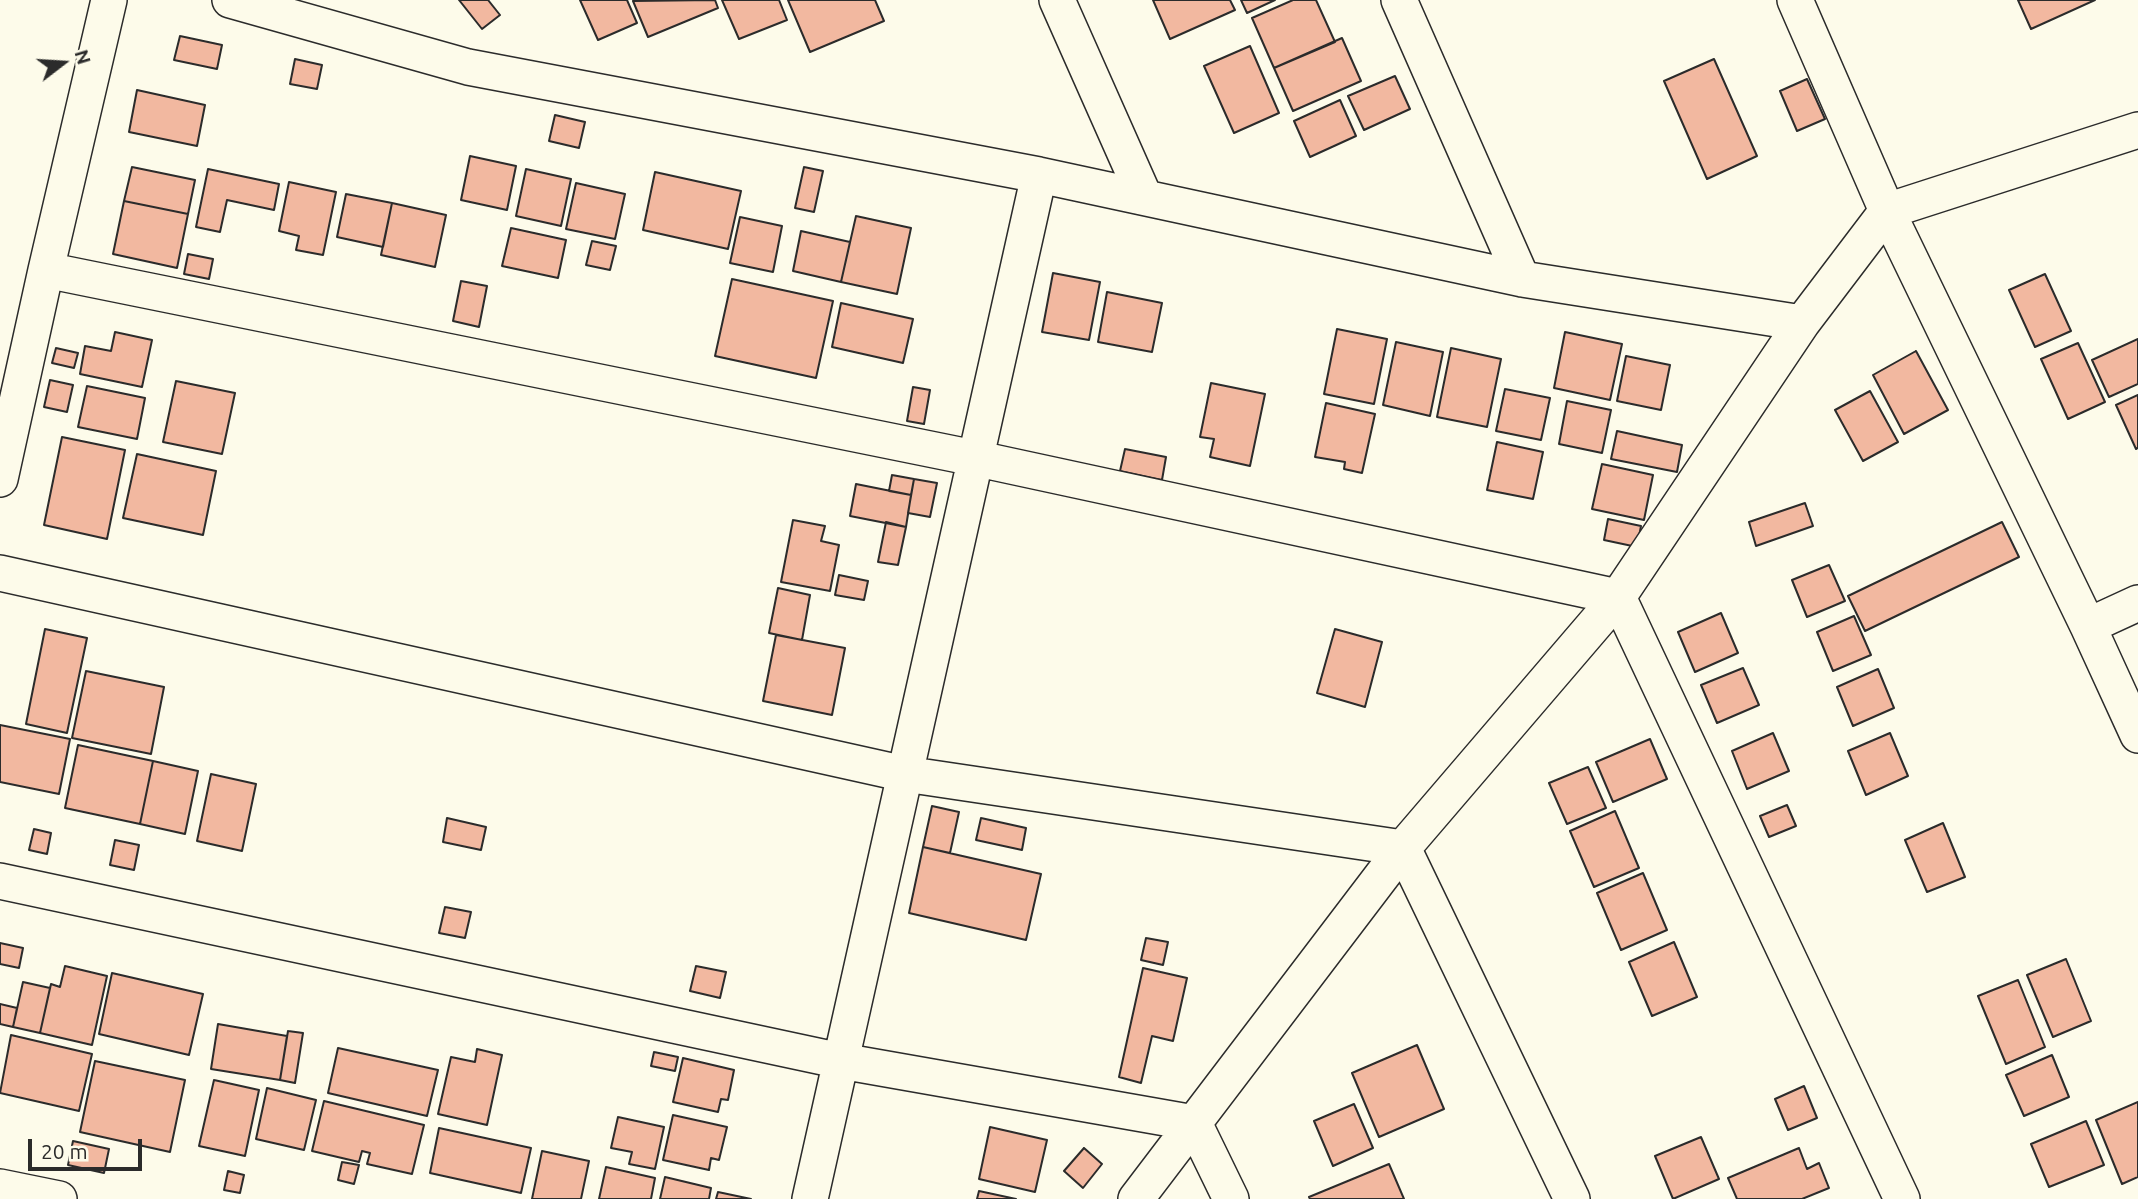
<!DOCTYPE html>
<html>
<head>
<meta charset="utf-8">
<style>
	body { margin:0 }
	#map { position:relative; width:2138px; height:1199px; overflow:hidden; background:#fdfbea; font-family:Ubuntu,sans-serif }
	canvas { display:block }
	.north { position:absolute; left:28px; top:28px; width:70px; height:70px; -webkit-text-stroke:5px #fdfbea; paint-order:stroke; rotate:73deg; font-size:19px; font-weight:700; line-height:28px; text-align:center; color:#2b2b2b }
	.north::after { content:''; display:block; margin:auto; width:24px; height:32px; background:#2b2b2b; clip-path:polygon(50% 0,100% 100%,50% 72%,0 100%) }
	.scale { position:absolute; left:28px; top:1139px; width:114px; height:32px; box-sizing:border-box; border:4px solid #2b2b2b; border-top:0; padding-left:9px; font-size:21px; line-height:24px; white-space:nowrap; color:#2b2b2b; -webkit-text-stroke:5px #fdfbea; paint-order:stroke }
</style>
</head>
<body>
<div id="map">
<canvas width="2138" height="1199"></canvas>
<div class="north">N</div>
<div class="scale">20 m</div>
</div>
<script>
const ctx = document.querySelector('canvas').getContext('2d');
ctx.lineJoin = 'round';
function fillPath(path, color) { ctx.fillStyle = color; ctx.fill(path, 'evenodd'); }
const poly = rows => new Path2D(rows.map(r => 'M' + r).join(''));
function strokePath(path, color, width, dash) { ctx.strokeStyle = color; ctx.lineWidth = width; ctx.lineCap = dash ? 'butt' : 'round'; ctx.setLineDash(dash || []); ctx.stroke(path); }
const building = poly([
	[459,0,488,0,500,15,482,29,459,0],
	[580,0,627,0,637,23,598,40,580,0],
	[715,0,718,8,648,37,633,1,715,0],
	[722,0,779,0,787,20,739,39,722,0],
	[788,0,875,0,884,21,810,52,788,0],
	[1153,0,1230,0,1235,10,1170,39,1153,0],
	[1241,0,1275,0,1247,13,1241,0],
	[1293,0,1316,0,1335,42,1274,68,1252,18,1293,0],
	[2018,0,2095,0,2031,29,2018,0],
	[180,36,222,45,217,69,174,60,180,36],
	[1342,38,1361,81,1293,111,1274,68,1342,38],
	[1250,46,1279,113,1234,133,1204,66,1250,46],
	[295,59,322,65,317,89,290,84,295,59],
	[1714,59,1757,156,1707,179,1664,81,1714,59],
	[1395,76,1410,109,1364,130,1348,96,1395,76],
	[1807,79,1825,119,1797,131,1780,91,1807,79],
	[137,90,205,105,197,146,129,132,137,90],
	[1340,100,1356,136,1310,157,1294,121,1340,100],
	[555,115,585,122,579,148,549,141,555,115],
	[470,156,516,166,507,210,461,200,470,156],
	[132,167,195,180,188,214,124,201,132,167],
	[804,167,823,171,814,212,795,208,804,167],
	[208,169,279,184,274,210,227,200,220,232,196,227,208,169],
	[526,169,571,179,561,226,516,216,526,169],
	[655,172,741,191,728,249,643,230,655,172],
	[289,182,336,192,323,255,296,250,299,236,279,231,289,182],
	[576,183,625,194,615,239,566,229,576,183],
	[346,194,392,203,383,247,337,237,346,194],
	[124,201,188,214,177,268,113,254,124,201],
	[392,203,446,215,435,267,381,255,392,203],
	[856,216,911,228,897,294,841,282,856,216],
	[740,217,782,226,773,272,730,263,740,217],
	[511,228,566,240,558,278,502,266,511,228],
	[801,231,850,242,841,282,793,271,801,231],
	[592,241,616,246,610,270,586,265,592,241],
	[188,254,213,259,209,279,184,274,188,254],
	[1053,273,1100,282,1089,340,1042,332,1053,273],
	[2045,274,2071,331,2035,347,2009,290,2045,274],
	[732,279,833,301,816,378,715,356,732,279],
	[461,281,487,286,479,327,453,321,461,281],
	[1107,292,1162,303,1152,352,1098,342,1107,292],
	[841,303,913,319,903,363,832,347,841,303],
	[1337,329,1387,339,1374,404,1324,394,1337,329],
	[115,332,152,340,142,387,80,374,85,346,111,351,115,332],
	[1565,332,1622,344,1610,400,1554,388,1565,332],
	[2138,339,2138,384,2109,397,2092,360,2138,339],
	[1396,342,1443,352,1430,416,1383,405,1396,342],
	[2078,343,2105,402,2068,419,2041,359,2078,343],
	[56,348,78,353,74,368,52,363,56,348],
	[1451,348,1501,359,1487,427,1437,417,1451,348],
	[1916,351,1948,410,1904,434,1873,375,1916,351],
	[1626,356,1670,365,1661,410,1617,401,1626,356],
	[50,380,73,385,67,412,44,407,50,380],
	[176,381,235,393,222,454,163,442,176,381],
	[1211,383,1265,394,1250,466,1210,457,1214,439,1200,437,1211,383],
	[87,386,145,398,137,439,78,427,87,386],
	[913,387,930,390,924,424,907,421,913,387],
	[1505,389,1550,398,1541,440,1496,431,1505,389],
	[1870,391,1898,442,1863,461,1835,410,1870,391],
	[2138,395,2138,448,2136,449,2116,405,2138,395],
	[1567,401,1611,410,1602,453,1559,444,1567,401],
	[1326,403,1375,414,1362,473,1344,469,1345,462,1315,457,1326,403],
	[1617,431,1682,445,1677,472,1611,459,1617,431],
	[62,437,125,450,107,539,44,525,62,437],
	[1497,442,1543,452,1533,499,1487,490,1497,442],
	[1125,449,1166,457,1162,480,1120,471,1125,449],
	[137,454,216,471,203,535,123,518,137,454],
	[1602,464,1653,475,1644,520,1592,509,1602,464],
	[892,475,914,479,911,495,889,491,892,475],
	[914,479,937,483,930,517,908,513,914,479],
	[856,484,911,495,906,527,850,516,856,484],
	[1805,503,1813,526,1756,546,1749,522,1805,503],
	[1608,519,1641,526,1637,547,1604,540,1608,519],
	[793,520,825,526,821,541,839,545,830,591,781,582,793,520],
	[886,522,906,527,898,565,878,562,886,522],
	[2002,522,2019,557,1865,631,1848,596,2002,522],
	[1829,565,1845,601,1807,617,1792,580,1829,565],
	[839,575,868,581,864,600,835,595,839,575],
	[778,588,810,595,802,640,769,633,778,588],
	[1721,613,1738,653,1695,672,1678,632,1721,613],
	[1854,616,1871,655,1833,671,1817,632,1854,616],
	[45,629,87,638,67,733,26,724,45,629],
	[1335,629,1382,642,1365,707,1317,693,1335,629],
	[776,635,845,648,832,715,763,701,776,635],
	[1743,668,1759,705,1717,723,1701,685,1743,668],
	[1878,669,1894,708,1853,726,1837,687,1878,669],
	[86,671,164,687,151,754,72,738,86,671],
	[0,725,70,739,59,794,0,782,0,725],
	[1773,733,1789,771,1747,789,1732,751,1773,733],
	[1890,733,1908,776,1866,795,1848,751,1890,733],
	[1650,739,1667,779,1613,802,1596,762,1650,739],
	[78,745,153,761,140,824,65,808,78,745],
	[153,761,198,771,185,834,140,824,153,761],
	[1588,767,1606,808,1567,824,1549,783,1588,767],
	[211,774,256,784,242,851,197,841,211,774],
	[1787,805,1796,826,1769,837,1760,816,1787,805],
	[932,806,959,812,950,853,923,847,932,806],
	[1615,811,1639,868,1594,887,1570,831,1615,811],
	[447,818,486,827,481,850,443,842,447,818],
	[981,818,1026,828,1022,850,976,840,981,818],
	[1943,823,1965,877,1927,892,1905,840,1943,823],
	[34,829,51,833,47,854,29,850,34,829],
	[115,840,139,845,134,870,110,865,115,840],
	[923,847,1041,874,1026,940,909,913,923,847],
	[1643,873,1667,930,1621,950,1597,893,1643,873],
	[445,907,471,912,465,938,439,933,445,907],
	[1146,938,1168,942,1163,965,1141,960,1146,938],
	[1674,942,1697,997,1652,1016,1629,962,1674,942],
	[0,943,23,948,19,968,0,964,0,943],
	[2066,959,2091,1021,2053,1037,2027,975,2066,959],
	[65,966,107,976,92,1045,40,1033,51,984,60,987,65,966],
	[696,966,726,972,720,998,690,991,696,966],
	[1143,968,1187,978,1173,1041,1152,1036,1141,1083,1119,1077,1143,968],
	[112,973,203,994,189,1055,99,1034,112,973],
	[2018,980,2045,1047,2006,1064,1978,996,2018,980],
	[23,982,50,988,40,1033,13,1027,23,982],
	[0,1004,17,1008,13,1027,0,1024,0,1004],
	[218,1024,287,1036,280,1080,211,1069,218,1024],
	[288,1031,303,1033,295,1083,280,1080,288,1031],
	[11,1035,92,1054,79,1111,0,1093,11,1035],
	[1417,1045,1444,1109,1379,1137,1352,1073,1417,1045],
	[338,1048,438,1070,427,1116,328,1093,338,1048],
	[477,1049,502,1055,487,1125,438,1114,451,1057,475,1062,477,1049],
	[654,1052,678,1057,675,1071,651,1066,654,1052],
	[2052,1055,2069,1097,2024,1116,2006,1075,2052,1055],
	[683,1058,734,1070,728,1100,721,1099,718,1112,673,1102,683,1058],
	[95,1061,185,1080,170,1152,80,1132,95,1061],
	[214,1080,259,1090,245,1156,199,1146,214,1080],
	[1804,1086,1817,1118,1788,1130,1775,1099,1804,1086],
	[267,1088,316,1100,304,1150,256,1139,267,1088],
	[324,1101,424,1125,412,1174,367,1164,370,1153,362,1151,359,1162,312,1151,324,1101],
	[2138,1102,2138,1177,2122,1184,2096,1120,2138,1102],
	[1354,1104,1373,1148,1333,1166,1314,1121,1354,1104],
	[673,1115,727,1127,719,1160,711,1158,709,1170,663,1160,673,1115],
	[618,1117,664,1127,655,1169,629,1164,632,1152,611,1148,618,1117],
	[2086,1121,2104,1165,2049,1187,2031,1144,2086,1121],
	[990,1127,1047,1140,1035,1192,979,1179,990,1127],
	[439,1128,531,1148,521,1193,430,1173,439,1128],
	[1701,1137,1719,1179,1673,1199,1655,1156,1701,1137],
	[73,1141,109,1149,104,1173,68,1165,73,1141],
	[1084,1148,1102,1164,1083,1188,1064,1171,1084,1148],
	[1799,1148,1807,1169,1819,1163,1829,1188,1802,1199,1737,1199,1728,1178,1799,1148],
	[542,1151,589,1161,581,1199,532,1199,542,1151],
	[342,1162,359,1165,354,1184,338,1180,342,1162],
	[1389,1164,1404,1199,1310,1199,1309,1197,1389,1164],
	[606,1167,655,1178,651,1199,599,1199,606,1167],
	[228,1171,244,1175,240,1193,224,1190,228,1171],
	[665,1177,711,1188,709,1199,660,1199,665,1177],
	[979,1191,1016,1199,977,1199,979,1191],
	[718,1192,751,1199,716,1199,718,1192]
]);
const minor = poly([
	[230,0,468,67,1039,175,1522,279,1802,323],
	[1057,0,1144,196],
	[1399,0,1522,279],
	[1795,0,1887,211,2088,626,2138,735],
	[46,270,974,458,1618,597,1902,1199],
	[0,479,46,270,109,0],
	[0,573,905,774,1403,848,1572,1199],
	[2088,626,2138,603],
	[0,881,841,1061,1194,1123,1231,1199],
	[0,1187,59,1199],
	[810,1199,1039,175],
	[1136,1199,1403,848,1618,597,1802,323,1887,211,2138,130]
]);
fillPath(building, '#f2b8a0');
strokePath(building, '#2b2b2b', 2);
strokePath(minor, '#2b2b2b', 38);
strokePath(minor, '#fdfbea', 35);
</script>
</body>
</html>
